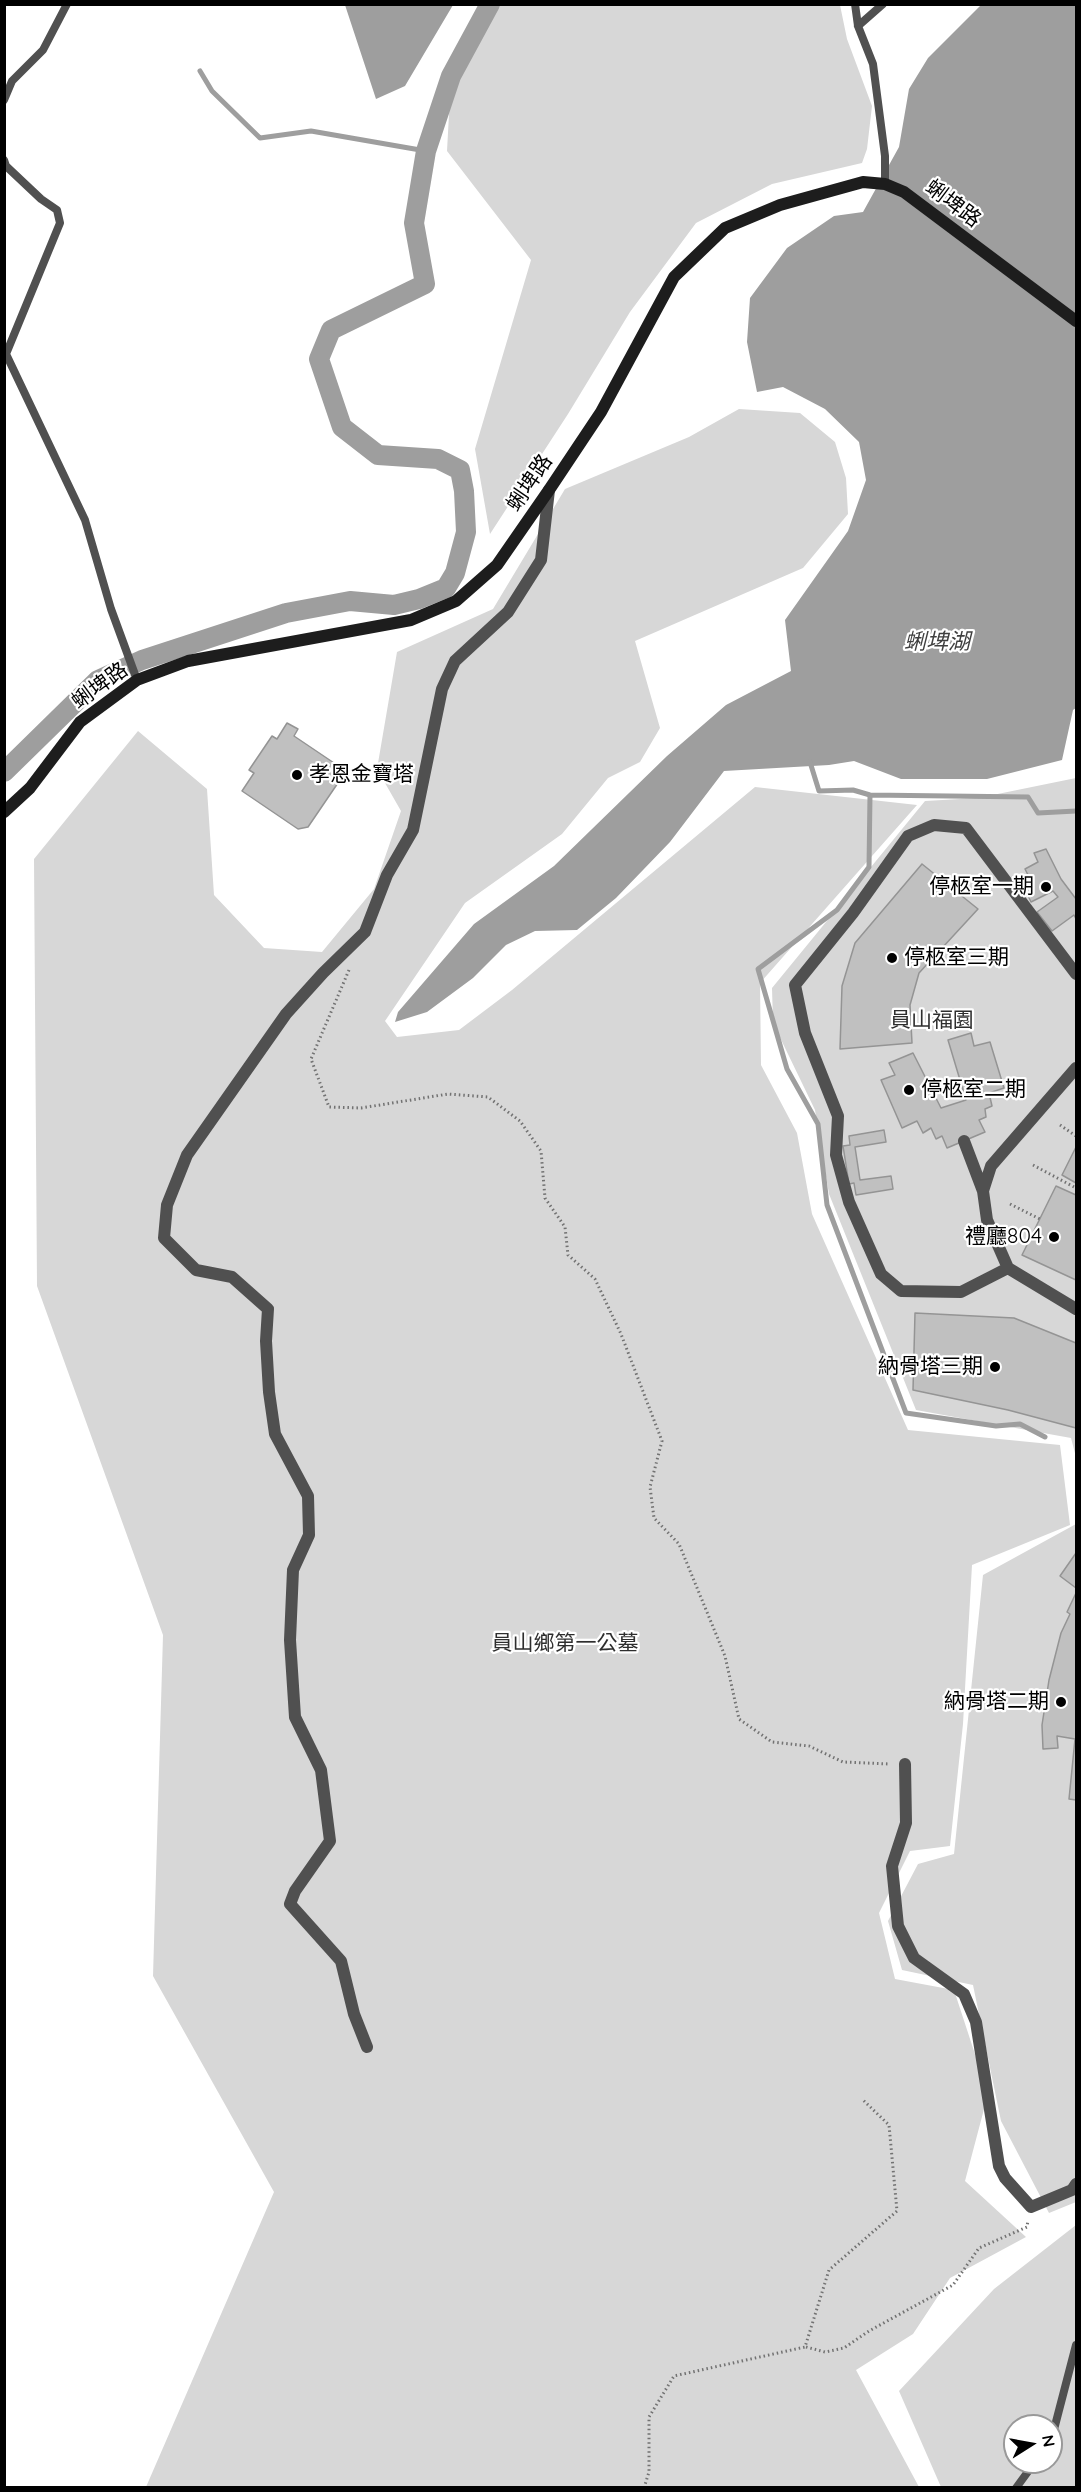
<!DOCTYPE html>
<html>
<head>
<meta charset="utf-8">
<style>
	body { margin:0 }
	#map { position:relative; width:1081px; height:2492px; overflow:hidden; background:#fff; font-family:Quicksand,sans-serif }
	canvas { display:block }
	.frame { position:absolute; inset:0; border:6px solid #000; pointer-events:none }
	.north { position:absolute; left:1003px; top:2414px; width:60px; height:60px; box-sizing:border-box; background:#fff; border:2px solid #999; border-radius:50%; rotate:79deg; font-size:16px; font-weight:700; line-height:24px; text-align:center; color:#000 }
	.north::after { content:''; display:block; margin:auto; width:21px; height:27px; background:#000; clip-path:polygon(50% 0,100% 100%,50% 72%,0 100%) }
</style>
</head>
<body>
<div id="map">
<canvas width="1081" height="2492"></canvas>
<div class="frame"></div>
<div class="north">N</div>
</div>
<script>
const ctx = document.querySelector('canvas').getContext('2d');
ctx.lineJoin = 'round';
function fillPath(path, color) { ctx.fillStyle = color; ctx.fill(path, 'evenodd'); }
const poly = rows => new Path2D(rows.map(r => 'M' + r).join(''));
function strokePath(path, color, width, dash) { ctx.strokeStyle = color; ctx.lineWidth = width; ctx.lineCap = dash ? 'butt' : 'round'; ctx.setLineDash(dash || []); ctx.stroke(path); }
function label(font, color, halo, rows, align = 'center') {
  ctx.font = font + ' Quicksand,"Noto Sans TC",sans-serif'; ctx.lineWidth = 4.5; ctx.setLineDash([]); ctx.textBaseline = 'middle'; ctx.strokeStyle = halo; ctx.fillStyle = color; for (const [text, x, y, turn = 0] of rows) {
    ctx.save(); ctx.translate(x, y); ctx.rotate((+turn || 0) * Math.PI / 180); ctx.textAlign = isNaN(turn) ? turn : align; if (halo) ctx.strokeText(text, 0, 0); ctx.fillText(text, 0, 0); ctx.restore();
  }
}
const green = poly([
	[499,5,840,5,847,39,872,106,867,149,862,163,772,184,696,223,630,312,568,414,490,534,475,449,531,260,447,151,450,96],
	[739,409,800,413,835,442,846,478,848,514,803,568,635,641,660,728,640,762,608,778,562,834,465,903,385,1021,397,1037,459,1030,512,990,755,787,917,805,760,983,761,1065,797,1133,812,1214,908,1430,1060,1445,1070,1525,972,1565,963,1724,950,1846,910,1851,879,1913,895,1979,954,1990,988,2094,965,2181,1026,2237,950,2278,913,2334,856,2370,919,2487,146,2487,274,2192,153,1976,163,1635,37,1286,34,859,138,731,207,789,214,895,264,948,322,952,374,889,401,811,377,769,397,652,493,609,565,489,689,437],
	[1076,778,1076,1457,1071,1438,916,1410,829,1194,815,1110,773,1023,772,988,925,801,978,798],
	[1076,1524,1076,2202,1049,2213,1001,2121,973,1985,902,1970,888,1921,918,1864,954,1854,983,1575],
	[1076,2225,1076,2487,941,2487,899,2391,994,2289],
	[1015,2426,1051,2426,1051,2462,1015,2462]
]);
const water = poly([
	[345,5,345,4,453,5,405,86,376,99],
	[981,5,1076,5,1076,708,1073,710,1062,760,987,779,901,779,854,761,829,765,724,771,670,842,616,898,577,930,535,931,506,945,473,978,427,1012,395,1022,398,1012,474,924,554,866,667,756,726,705,791,671,785,620,848,531,866,480,859,442,825,409,783,387,757,392,747,342,750,298,787,248,834,216,863,212,899,147,909,89,928,58]
]);
const stream = poly([
	[200,71,212,91,260,138,311,131,426,151],
	[810,762,819,791,853,790,870,795,1028,797,1038,813,1076,811],
	[870,795,869,867,837,910,758,969,787,1069,818,1124,827,1205,906,1413,996,1426,1020,1424,1045,1437]
]);
const canal = poly([
	[4,772,98,680,142,660,286,613,350,601,394,605,419,599,446,588,455,573,466,532,464,491,460,470,438,459,378,455,342,427,319,359,331,330,425,284,414,223,426,151,451,76,490,4]
]);
const building = poly([
	[287,723,298,729,294,736,340,767,342,777,308,827,298,829,242,791,254,773,249,770,272,736,277,739,287,723],
	[1046,849,1061,879,1076,899,1076,919,1074,915,1052,931,1037,912,1058,897,1053,891,1031,902,1022,883,1030,879,1025,869,1038,862,1034,853,1046,849],
	[922,864,978,909,919,973,910,1005,912,1043,840,1049,842,986,855,943,922,864],
	[971,1033,974,1046,990,1042,1004,1088,989,1093,992,1106,985,1109,986,1117,979,1120,985,1132,947,1148,942,1136,936,1139,931,1128,923,1133,917,1121,902,1128,881,1080,895,1075,889,1063,913,1053,941,1108,966,1100,948,1040,971,1033],
	[884,1130,886,1142,855,1147,860,1180,891,1176,893,1189,856,1195,854,1183,849,1184,843,1146,850,1145,849,1136,884,1130],
	[1076,1147,1076,1183,1062,1175,1076,1147],
	[1056,1186,1076,1195,1076,1280,1022,1255,1056,1186],
	[915,1313,1014,1318,1076,1343,1076,1428,1008,1410,913,1390,915,1313],
	[1076,1553,1076,1588,1060,1576,1076,1553],
	[1076,1593,1076,1800,1069,1799,1075,1739,1057,1736,1058,1748,1043,1749,1042,1725,1049,1680,1061,1633,1070,1614,1067,1612,1076,1593]
]);
const path = poly([
	[349,970,311,1059,329,1107,361,1108,448,1094,488,1097,520,1121,541,1151,545,1198,565,1227,568,1255,595,1279,621,1334,662,1441,650,1487,654,1518,679,1544,725,1656,739,1719,772,1742,809,1746,843,1762,890,1764],
	[1060,1125,1076,1136],
	[1033,1165,1076,1188],
	[1010,1204,1040,1219],
	[806,2347,825,2352,844,2348,869,2331,953,2285,979,2248,1027,2227,1028,2220],
	[644,2488,649,2472,649,2417,674,2376,805,2347,829,2270,897,2211,889,2125,863,2100]
]);
const lane = poly([
	[855,4,858,26,873,64,885,156,885,184],
	[858,26,883,4],
	[4,100,12,81,43,50,67,4],
	[4,160,6,166,41,199,57,210,60,223,6,354,85,520,111,609,137,680],
	[1051,2441,1076,2345],
	[1016,2488,1035,2462]
]);
const street = poly([
	[1076,1068,991,1166,983,1191,987,1220,1008,1268,1076,1309],
	[964,1141,983,1191],
	[1008,1268,961,1292,901,1291,881,1274,849,1202,836,1155,838,1116,805,1033,795,985,853,913,908,836,934,825,966,828,1076,974],
	[905,1764,906,1823,892,1866,898,1926,914,1958,964,1994,976,2022,999,2166,1005,2178,1031,2207,1072,2190,1076,2184],
	[367,2047,354,2014,341,1961,290,1904,295,1891,330,1841,321,1770,295,1717,290,1640,293,1570,309,1535,308,1496,275,1434,269,1392,266,1341,268,1309,232,1277,196,1270,164,1238,167,1205,187,1155,286,1014,323,973,365,932,387,875,413,830,442,689,455,661,508,612,541,560,549,490]
]);
const secondary = poly([
	[4,812,30,788,80,722,137,680,188,661,411,620,456,601,497,565,549,490,601,412,674,277,725,228,780,205,863,182,885,184,904,192,1076,321]
]);
const markers = [
	[297,775,6,"#000"],
	[1046,887,6,"#000"],
	[892,958,6,"#000"],
	[909,1090,6,"#000"],
	[1054,1237,6,"#000"],
	[995,1367,6,"#000"],
	[1061,1702,6,"#000"]
];
const streetNames = [
	["蜊埤路",953,204,37],
	["蜊埤路",530,483,-56],
	["蜊埤路",100,686,-36]
];
const poiNames = [
	["孝恩金寶塔",309,775,"left"],
	["停柩室一期",1034,887],
	["停柩室三期",904,958,"left"],
	["停柩室二期",921,1090,"left"],
	["禮廳804",1042,1237],
	["納骨塔三期",983,1367],
	["納骨塔二期",1049,1702]
];
const parkNames = [
	["員山福園",932,1021],
	["員山鄉第一公墓",565,1644]
];
const waterNames = [
	["蜊埤湖",937,642]
];
fillPath(green, '#d7d7d7');
fillPath(water, '#9e9e9e');
strokePath(stream, '#9e9e9e', 5);
strokePath(canal, '#9e9e9e', 20);
fillPath(building, '#c0c0c0');
strokePath(building, '#949494', 1.5);
strokePath(path, '#727272', 3, [1.5, 3]);
strokePath(lane, '#505050', 8);
strokePath(street, '#505050', 12);
strokePath(secondary, '#1d1d1d', 12);
for (const [x, y, r, color] of markers) { const dot = new Path2D(); dot.arc(x, y, r, 0, 2 * Math.PI); ctx.fillStyle = color; ctx.fill(dot); strokePath(dot, '#fff', 2); }
label('21px', '#000', '#fff', streetNames);
label('21px', '#000', '#fff', poiNames, 'right');
label('21px', '#2e2e2e', '#fff', parkNames);
label('italic 22px', '#3f3f3f', '#fff', waterNames);
</script>
</body>
</html>
